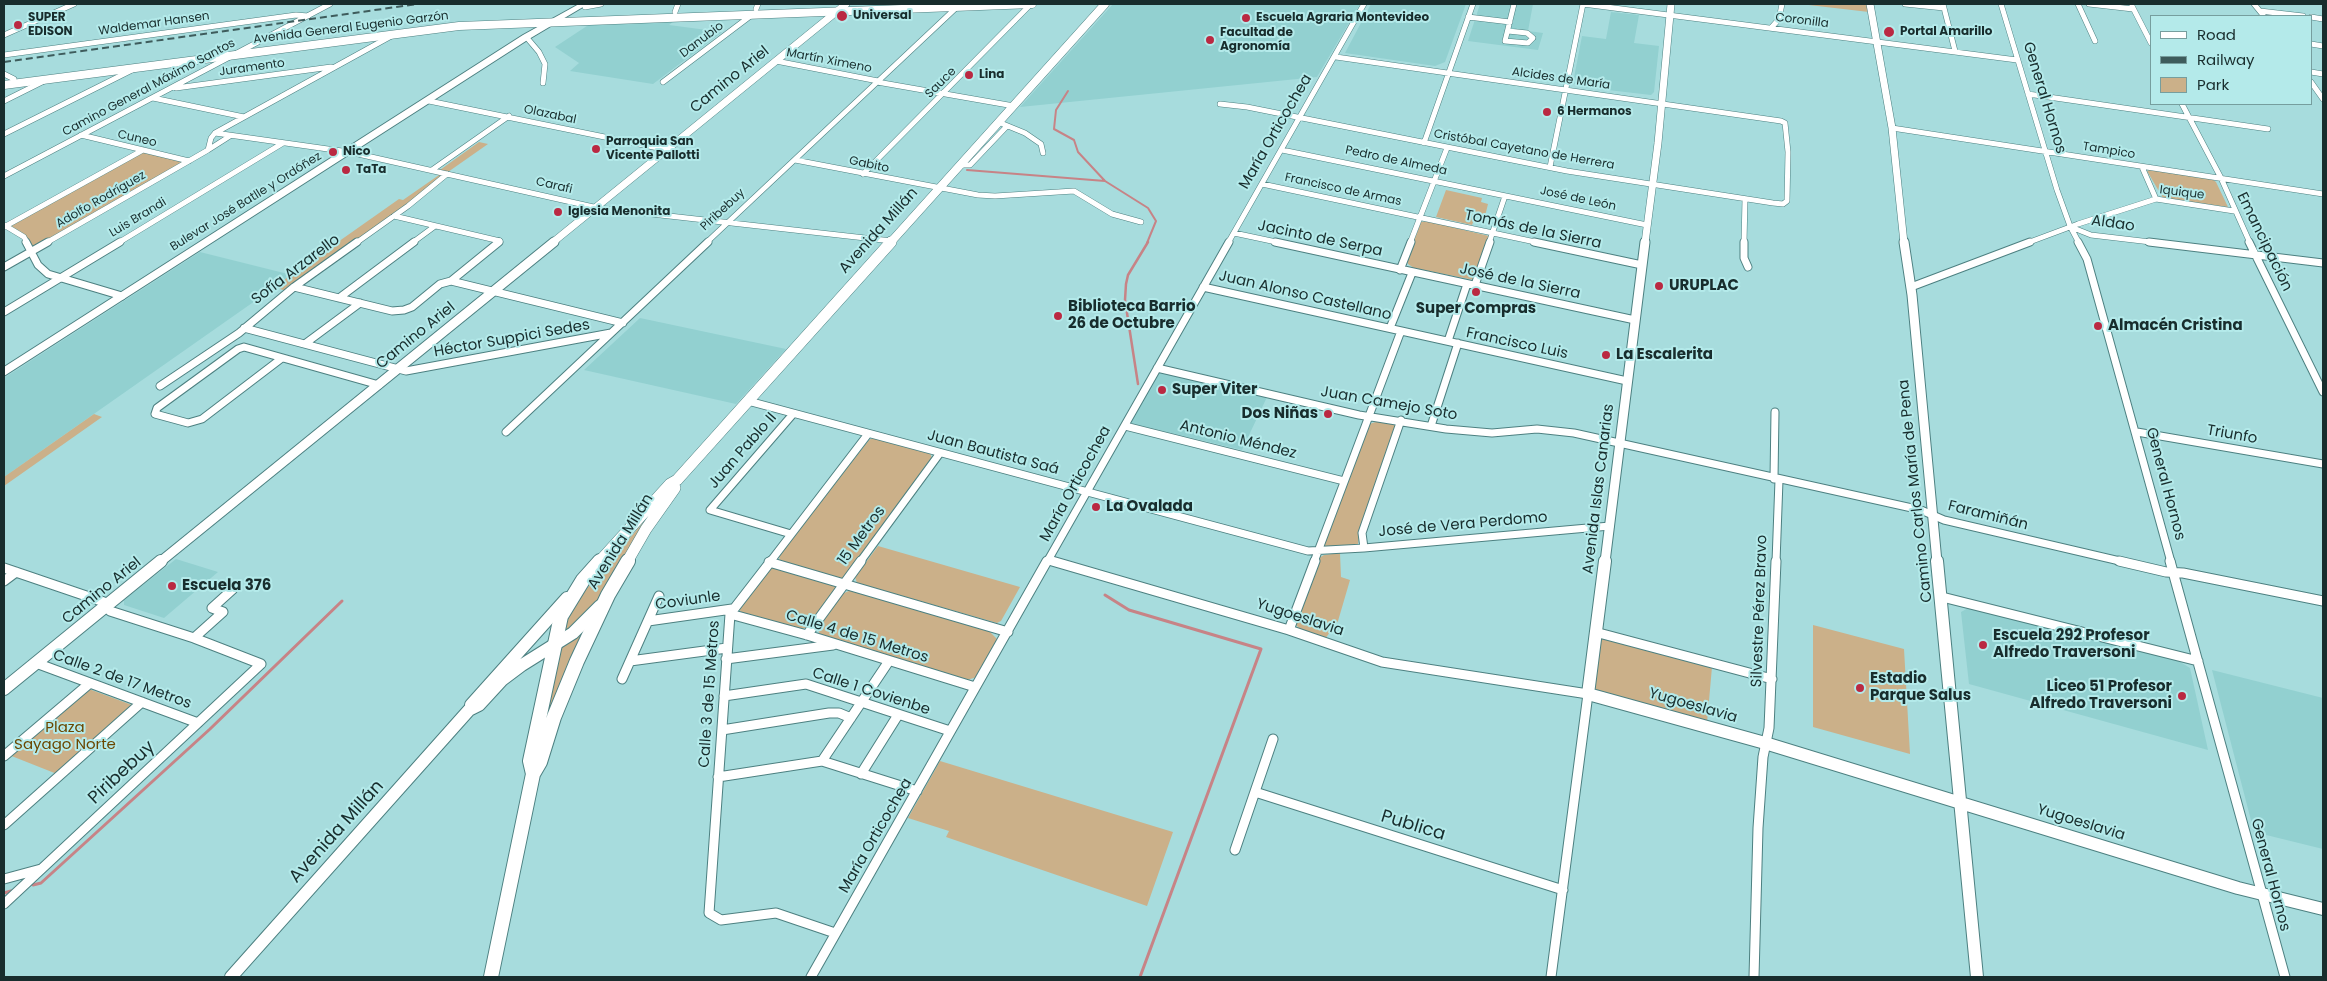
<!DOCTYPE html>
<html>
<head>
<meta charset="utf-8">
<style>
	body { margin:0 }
	#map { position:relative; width:2327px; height:981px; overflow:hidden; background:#a7dcdd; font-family:Poppins,sans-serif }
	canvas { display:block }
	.frame { position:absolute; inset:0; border:5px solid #182d2d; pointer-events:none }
	.legend { position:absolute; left:2150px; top:15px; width:162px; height:90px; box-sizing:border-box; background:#b4eaea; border:1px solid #769e9e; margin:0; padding:6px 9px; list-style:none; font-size:15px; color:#182d2d }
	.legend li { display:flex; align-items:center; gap:10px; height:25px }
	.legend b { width:25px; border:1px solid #769e9e }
</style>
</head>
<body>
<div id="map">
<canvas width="2327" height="981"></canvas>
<div class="frame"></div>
<ul class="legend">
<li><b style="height:6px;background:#fff"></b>Road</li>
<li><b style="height:6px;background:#3e5c5c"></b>Railway</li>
<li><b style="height:14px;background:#cbb089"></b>Park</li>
</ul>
</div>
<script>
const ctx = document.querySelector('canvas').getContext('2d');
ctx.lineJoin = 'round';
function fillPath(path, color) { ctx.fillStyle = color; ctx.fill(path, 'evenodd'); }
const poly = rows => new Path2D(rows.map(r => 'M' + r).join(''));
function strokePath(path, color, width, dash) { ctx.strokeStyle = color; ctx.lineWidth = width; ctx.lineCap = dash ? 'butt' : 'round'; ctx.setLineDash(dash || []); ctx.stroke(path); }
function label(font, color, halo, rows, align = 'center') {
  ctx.font = font + ' Poppins,sans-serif'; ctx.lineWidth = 4; ctx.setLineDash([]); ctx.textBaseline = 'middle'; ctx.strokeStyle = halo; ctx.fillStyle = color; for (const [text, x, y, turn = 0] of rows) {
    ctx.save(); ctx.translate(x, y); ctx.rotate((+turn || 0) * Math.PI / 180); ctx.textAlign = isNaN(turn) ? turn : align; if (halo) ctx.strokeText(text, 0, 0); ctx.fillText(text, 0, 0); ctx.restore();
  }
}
const built = poly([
	[1113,4,1360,4,1317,77,1020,107],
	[1371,4,1466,4,1445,62,1435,66,1345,53],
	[1480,4,1533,4,1528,31,1543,33,1538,50,1468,41],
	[1611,12,1639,15,1634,43,1659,46,1654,92,1651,95,1582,87,1573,83,1582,36,1606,39],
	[678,18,669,25,722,32,653,84,570,71,579,63,555,47,593,22],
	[200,252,292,275,4,477,4,378],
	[640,318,786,349,736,404,584,370],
	[1159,371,1267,397,1242,450,1130,423],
	[176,559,218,572,164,618,124,605,124,600],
	[1970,607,2177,660,2190,668,2208,750,1969,684,1961,612],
	[2212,670,2323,698,2323,849,2254,832]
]);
const green = poly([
	[1800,4,1868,4,1869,12],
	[479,142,488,144,448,172,440,170],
	[141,152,183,162,39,246,31,247,24,234,11,226],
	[2152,169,2212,179,2216,182,2228,207,2163,198,2147,171],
	[439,175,443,175,410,203,286,291,274,287,399,199,403,200],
	[1446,190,1482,198,1481,202,1488,204,1485,216,1476,214,1472,225,1436,217],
	[1427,221,1489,236,1474,280,1414,268,1408,264,1407,259,1421,222],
	[94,414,102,417,4,486,4,477],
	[1379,421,1397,423,1359,535,1358,545,1325,547,1324,545,1369,424],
	[873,438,930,453,932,458,845,577,840,579,780,563,779,555,869,440],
	[652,512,594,608,560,639,566,618,577,600],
	[878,546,1020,587,1001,621,997,623,857,583,855,577],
	[1340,553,1341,577,1350,580,1338,621,1325,639,1300,629,1295,624,1317,559,1324,555],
	[775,567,835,586,835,592,807,628,795,629,741,612,739,609,771,568],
	[851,590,989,631,997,639,977,677,967,680,821,637,817,628,842,594],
	[593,618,538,755,559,646],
	[1813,625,1904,649,1910,754,1813,727],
	[1600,637,1712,667,1707,723,1595,690,1593,687],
	[89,689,132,705,57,774,9,755],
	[940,761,1173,832,1147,906,946,837,949,831,908,818]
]);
const streamFar2 = poly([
	[1068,91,1056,110,1054,129,1074,140,1078,152,1105,181,1148,208,1156,221,1147,243],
	[967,170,1105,181]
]);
const streamFar1 = poly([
	[1138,384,1125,300,1126,284,1128,275,1148,242]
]);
const stream = poly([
	[1105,595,1129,610,1261,649,1140,977],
	[33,885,41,883,210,729,342,601],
	[4,893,11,891]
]);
const minorFar2 = poly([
	[1583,4,2017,60],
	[1905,4,1944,8],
	[1943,4,1955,51],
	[2001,4,2057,190,2070,226,2079,243],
	[2078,4,2095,41],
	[2089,4,2133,9],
	[2254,4,2263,15],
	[2132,6,2151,43],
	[585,7,601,4],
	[756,9,758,4],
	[2260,11,2303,16],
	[675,12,678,4],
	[1468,17,1510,22],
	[2311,17,2323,19],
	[1772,27,1779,19,1782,4],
	[1508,31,1527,33,1533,38,1528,43,1505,41,1514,4],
	[4,35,74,4],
	[528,39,539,52,545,64,543,83],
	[2311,44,2323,46],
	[4,55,296,15,308,16],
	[776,61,878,81],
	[2311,72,2323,74],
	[4,74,14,79],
	[663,82,753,14],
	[877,82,1014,106],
	[2311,82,2323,99],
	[176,88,331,67],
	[2028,94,2268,129],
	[153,98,244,117],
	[4,101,44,81],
	[429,101,668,150],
	[1220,104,1247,107,1567,171,1773,203,1783,204,1787,201,1788,152,1785,123,1781,121,1336,57],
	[2182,104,2221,178,2250,243],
	[1003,124,1025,133,1041,144,1043,153],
	[1892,128,2323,194],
	[215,133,349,152,598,208,892,241],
	[4,134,134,69],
	[81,135,189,161],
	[1424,143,1473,4],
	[208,150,230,136],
	[1282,150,1647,225],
	[795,160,978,195,995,196,1074,191,1112,214,1141,222],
	[960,165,970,165,1007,126],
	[1550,167,1583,4],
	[2142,167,2156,199],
	[432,170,509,116],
	[863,174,1031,4],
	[4,176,330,4],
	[1262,184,1540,243],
	[394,216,500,241],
	[4,225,24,237,27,243],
	[4,227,143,150],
	[2071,227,2091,235,2159,243],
	[1234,233,1281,243],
	[46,243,208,150,211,138,215,133,393,35],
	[118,243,283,143],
	[356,243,408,206,447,174],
	[412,243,435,226],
	[497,243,500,241],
	[706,243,957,7],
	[1228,243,1364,4],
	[1410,243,1447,148],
	[1489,243,1505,196],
	[1744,243,1745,199],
	[2027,243,2078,224,2156,199,2234,211]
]);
const minorFar1 = poly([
	[26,242,38,265,48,274,122,296],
	[1275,242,1635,320],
	[1534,242,1642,265],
	[1744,242,1744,258,1748,267],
	[2078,242,2087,259,2171,562],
	[2149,242,2323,263],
	[2249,242,2323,392],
	[4,267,48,242],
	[1400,270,1411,242],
	[451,281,623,323],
	[1475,285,1490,242],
	[294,287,392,311,404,310,412,307,440,284,451,281,499,242],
	[1203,287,1627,381],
	[1911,287,2030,242],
	[339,298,414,242],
	[4,312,120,242],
	[244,328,406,371,611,333],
	[1390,328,1412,273],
	[1448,341,1467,284],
	[306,343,360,303],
	[282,358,202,419,188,423,155,414,157,408,238,349,244,347,379,385],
	[1157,368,1359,415,1446,429,1492,433,1537,429,1574,433,1921,510,1944,520,2124,562],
	[160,386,239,333,294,287,357,242],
	[748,401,1308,551,1364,548,1610,526],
	[1125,426,1344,481],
	[1431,426,1458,343],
	[506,432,708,242],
	[2137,432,2323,464],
	[1774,479,1775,412],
	[791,534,710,510,793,414],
	[1364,548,1362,533,1401,420],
	[1049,560,1056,562],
	[770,562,868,434],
	[860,562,940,453],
	[1047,562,1229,242],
	[1314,562,1401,331],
	[1776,562,1779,480]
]);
const minor = poly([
	[771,561,730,614,709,913,721,920,776,913,835,933],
	[1052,561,1289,630,1382,662,1588,694,1551,977],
	[2119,561,2166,572,2183,573,2323,601],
	[2170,561,2285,977],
	[769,562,1008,632],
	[4,568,104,602,110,611,194,638,261,664,4,904],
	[4,581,16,572],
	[1942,597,2198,661],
	[730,614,807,635,975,687],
	[648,621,732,609],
	[1289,630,1315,561],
	[1595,632,1772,679],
	[807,635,861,561],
	[194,638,223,612,212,608,233,589],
	[726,659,833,645],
	[630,661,727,648],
	[36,663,198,723],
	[622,679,659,596],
	[724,696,806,684,950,731],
	[722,730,829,713,839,713,851,718],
	[4,756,90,683],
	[822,761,889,661],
	[861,774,898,715],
	[718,777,822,761,917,791],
	[1255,792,1563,890],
	[4,825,142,702],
	[1235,850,1273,739],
	[4,879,41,869],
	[811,977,1047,561],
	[1754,977,1758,828,1763,757,1769,728,1776,561]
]);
const tertiaryFar2 = poly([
	[1870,4,1892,128,1904,243],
	[552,243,846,4],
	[1645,243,1658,143,1671,4]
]);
const tertiaryFar1 = poly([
	[1904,242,1912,295,1937,562],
	[160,562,554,242],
	[1605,562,1645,242]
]);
const tertiary = poly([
	[1605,561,1588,694,1765,743,2238,888,2323,909],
	[1937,561,1977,977],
	[4,689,161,561],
	[471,705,567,598],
	[231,977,469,710,479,705,502,680,522,665,573,633,600,606]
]);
const secondaryFar2 = poly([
	[4,85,459,26,1032,4],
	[890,243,1105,4]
]);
const secondaryFar1 = poly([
	[599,562,670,484,677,480,891,242],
	[627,562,646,529,675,488]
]);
const secondary = poly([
	[533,774,530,761,561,616,583,580,600,561],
	[491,977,533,774,540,762,554,717,577,661,608,595,628,561]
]);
const primary = poly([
	[579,4,588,4,529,39,4,376,4,367,523,35,579,4]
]);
const rail = poly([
	[4,62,418,4]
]);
const markers = [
	[842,16,6,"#ba2942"],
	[1246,18,5,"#ba2942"],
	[18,25,5,"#ba2942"],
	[1889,32,6,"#ba2942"],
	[1210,40,5,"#ba2942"],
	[969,75,5,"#ba2942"],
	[1547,112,5,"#ba2942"],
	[596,149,5,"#ba2942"],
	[333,152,5,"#ba2942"],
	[346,170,5,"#ba2942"],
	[558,212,5,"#ba2942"],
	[1659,286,5,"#ba2942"],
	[1476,292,5,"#ba2942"],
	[1058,316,5,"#ba2942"],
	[2098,326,5,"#ba2942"],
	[1606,355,5,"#ba2942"],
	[1162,390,5,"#ba2942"],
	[1328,414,5,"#ba2942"],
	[1096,507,5,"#ba2942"],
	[172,586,5,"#ba2942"],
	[1983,645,5,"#ba2942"],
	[1860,688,5,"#ba2942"],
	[2182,696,5,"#ba2942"]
];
const farPoinames = [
	["Universal",853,16],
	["SUPER",28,18],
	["EDISON",28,32],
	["Escuela Agraria Montevideo",1256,18],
	["Portal Amarillo",1900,32],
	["Facultad de",1220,33],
	["Agronomía",1220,47],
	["Lina",979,75],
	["6 Hermanos",1557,112],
	["Parroquia San",606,142],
	["Vicente Pallotti",606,156],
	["Nico",343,152],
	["TaTa",356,170],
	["Iglesia Menonita",568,212]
];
const farStreetnames = [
	["Coronilla",1802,21,7],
	["Waldemar Hansen",154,24,-8],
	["Avenida General Eugenio Garzón",351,28,-7],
	["Danubio",702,40,-37],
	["Martín Ximeno",829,61,11],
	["Juramento",252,68,-8],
	["Alcides de María",1561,79,8],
	["Sauce",941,83,-45],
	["Camino General Máximo Santos",149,88,-28],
	["Olazabal",550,115,12],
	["Cuneo",137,139,13],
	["Cristóbal Cayetano de Herrera",1524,150,10],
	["Tampico",2109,151,9],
	["Pedro de Almeda",1396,161,12],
	["Gabito",869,165,12],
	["Carafi",554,186,13],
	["Francisco de Armas",1343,190,12],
	["Iquique",2182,193,7],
	["José de León",1578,199,12],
	["Adolfo Rodríguez",101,200,-30],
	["Bulevar José Batlle y Ordóñez",246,202,-32],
	["Piribebuy",723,210,-43],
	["Luis Brandi",138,218,-31]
];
const streetNames = [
	["Camino Ariel",730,80,-39],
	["General Hornos",2044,98,73],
	["María Orticochea",1276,132,-60],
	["Aldao",2113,224,8],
	["Tomás de la Sierra",1533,230,12],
	["Avenida Millán",879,231,-48],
	["Jacinto de Serpa",1320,239,12],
	["Emancipación",2264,242,64],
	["Sofía Arzarello",296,270,-37],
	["José de la Sierra",1520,282,12],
	["Juan Alonso Castellano",1305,296,13],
	["Camino Ariel",416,336,-39],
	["Héctor Suppici Sedes",512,339,-10],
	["Francisco Luis",1517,344,12],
	["Juan Camejo Soto",1389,404,10],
	["Triunfo",2232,435,10],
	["Antonio Méndez",1238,440,14],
	["Juan Pablo II",743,451,-49],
	["Juan Bautista Saá",993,453,15],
	["María Orticochea",1076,484,-61],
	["General Hornos",2165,484,75],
	["Avenida Islas Canarias",1599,489,-83],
	["Camino Carlos María de Pena",1916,491,-96],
	["Faramiñán",1988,516,14],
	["José de Vera Perdomo",1463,525,-5],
	["15 Metros",862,536,-54],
	["Avenida Millán",621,542,-58],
	["Camino Ariel",102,591,-39],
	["Coviunle",688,601,-8],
	["Silvestre Pérez Bravo",1760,611,-88],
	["Yugoeslavia",1300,618,18],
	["Calle 4 de 15 Metros",857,637,17],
	["Calle 2 de 17 Metros",122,680,20],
	["Calle 1 Covienbe",871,692,18],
	["Calle 3 de 15 Metros",710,694,-86],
	["Yugoeslavia",1693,706,16],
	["Yugoeslavia",2081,823,17],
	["María Orticochea",876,836,-60],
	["General Hornos",2270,875,75]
];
const poiNames = [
	["URUPLAC",1669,286],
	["Biblioteca Barrio",1068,307],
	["26 de Octubre",1068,324],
	["Super Compras",1476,309,"center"],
	["Almacén Cristina",2108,326],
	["La Escalerita",1616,355],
	["Super Viter",1172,390],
	["Dos Niñas",1318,414,"right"],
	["La Ovalada",1106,507],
	["Escuela 376",182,586],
	["Escuela 292 Profesor",1993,636],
	["Alfredo Traversoni",1993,653],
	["Estadio",1870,679],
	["Parque Salus",1870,696],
	["Liceo 51 Profesor",2172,687,"right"],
	["Alfredo Traversoni",2172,704,"right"]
];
const parkNames = [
	["Plaza",65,728],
	["Sayago Norte",65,745]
];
const nearStreetnames = [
	["Piribebuy",122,773,-43],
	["Publica",1413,826,17],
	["Avenida Millán",337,832,-48]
];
fillPath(built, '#92d0d0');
fillPath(green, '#cbb089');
strokePath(streamFar2, '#c78386', 2);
strokePath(streamFar1, '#c78386', 2.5);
strokePath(stream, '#c78386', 3);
strokePath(minorFar2, '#4d8081', 6);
strokePath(minorFar1, '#4d8081', 9);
strokePath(minor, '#4d8081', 11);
strokePath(tertiaryFar2, '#4d8081', 8);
strokePath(tertiaryFar1, '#4d8081', 11);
strokePath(tertiary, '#4d8081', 14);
strokePath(secondaryFar2, '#4d8081', 9);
strokePath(secondaryFar1, '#4d8081', 12);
strokePath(secondary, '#4d8081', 16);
strokePath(primary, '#4d8081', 2);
strokePath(minorFar2, '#fff', 5);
strokePath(minorFar1, '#fff', 7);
strokePath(minor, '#fff', 9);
strokePath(tertiaryFar2, '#fff', 7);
strokePath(tertiaryFar1, '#fff', 9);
strokePath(tertiary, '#fff', 12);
strokePath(secondaryFar2, '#fff', 8);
strokePath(secondaryFar1, '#fff', 11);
strokePath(secondary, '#fff', 14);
fillPath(primary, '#fff');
strokePath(rail, '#3e5c5c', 2, [7, 4]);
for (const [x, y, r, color] of markers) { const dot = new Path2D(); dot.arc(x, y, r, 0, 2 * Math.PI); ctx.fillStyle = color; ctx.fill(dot); strokePath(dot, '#b4eaea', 2); }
label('bold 12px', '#182d2d', '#b4eaea', farPoinames, 'left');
label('12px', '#182d2d', '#b4eaea', farStreetnames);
label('15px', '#182d2d', '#b4eaea', streetNames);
label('bold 15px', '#182d2d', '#b4eaea', poiNames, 'left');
label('15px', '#6a4700', '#b4eaea', parkNames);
label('18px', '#182d2d', '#b4eaea', nearStreetnames);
</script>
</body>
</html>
